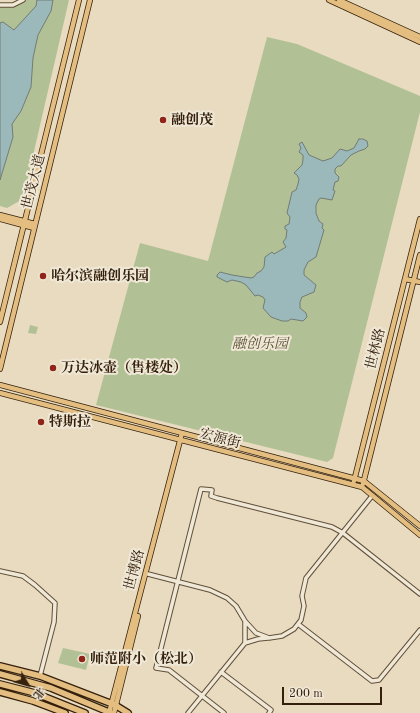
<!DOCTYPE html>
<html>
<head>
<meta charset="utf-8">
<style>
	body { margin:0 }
	#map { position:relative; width:420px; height:713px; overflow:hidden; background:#e8dbc0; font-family:"Old Standard TT","Noto Serif SC",serif }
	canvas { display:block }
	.north { position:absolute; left:8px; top:665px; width:40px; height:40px; -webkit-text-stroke:3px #f0e8d6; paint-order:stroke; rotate:128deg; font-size:11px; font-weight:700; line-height:16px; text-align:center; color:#34200c }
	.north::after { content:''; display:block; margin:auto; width:14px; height:18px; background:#34200c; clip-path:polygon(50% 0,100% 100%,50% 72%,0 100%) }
	.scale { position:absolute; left:282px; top:687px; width:100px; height:18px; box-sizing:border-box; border:2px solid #34200c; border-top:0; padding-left:5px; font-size:12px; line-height:14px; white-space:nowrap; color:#34200c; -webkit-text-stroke:3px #f0e8d6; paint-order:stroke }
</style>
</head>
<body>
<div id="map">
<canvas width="420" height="713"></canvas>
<div class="north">北</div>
<div class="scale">200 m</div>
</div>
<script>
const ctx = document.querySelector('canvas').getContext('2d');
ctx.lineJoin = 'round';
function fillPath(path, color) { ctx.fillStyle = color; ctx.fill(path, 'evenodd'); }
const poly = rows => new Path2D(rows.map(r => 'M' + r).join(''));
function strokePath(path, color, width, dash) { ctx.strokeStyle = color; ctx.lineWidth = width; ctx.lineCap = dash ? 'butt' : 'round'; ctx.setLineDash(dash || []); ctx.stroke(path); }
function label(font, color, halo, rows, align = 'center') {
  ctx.font = font + ' "Old Standard TT","Noto Serif SC",serif'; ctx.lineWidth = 4; ctx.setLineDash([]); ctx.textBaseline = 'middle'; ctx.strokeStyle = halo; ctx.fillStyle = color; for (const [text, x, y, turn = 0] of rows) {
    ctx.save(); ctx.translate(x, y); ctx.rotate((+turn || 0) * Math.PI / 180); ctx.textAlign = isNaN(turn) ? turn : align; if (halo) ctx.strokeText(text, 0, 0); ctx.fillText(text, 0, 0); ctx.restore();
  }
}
const green = poly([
	[23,0,69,0,23,199,7,208,0,206,0,5,22,3],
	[267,37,297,44,420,96,420,112,333,458,327,462,96,405,140,243,208,261],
	[30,325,38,327,36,334,28,333],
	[63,648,90,654,86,670,58,663]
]);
const water = poly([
	[37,0,53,0,51,11,38,35,33,58,31,87,21,111,12,124,13,137,0,180,0,23,3,22,14,30,36,6,37,0],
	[359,139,363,139,367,141,368,146,365,149,359,151,351,155,341,166,338,166,335,169,335,173,339,177,338,181,335,182,333,190,335,191,332,200,321,198,319,199,316,205,316,213,319,221,323,224,322,228,324,230,316,257,308,262,304,270,304,275,316,285,314,292,302,297,300,302,300,308,306,313,307,317,303,321,291,319,288,321,282,321,271,317,263,308,265,300,263,297,258,295,255,296,246,285,241,282,232,280,227,282,217,277,217,275,220,272,232,275,251,278,254,277,257,273,261,271,264,267,265,257,272,252,274,254,286,247,283,242,286,238,287,230,285,229,285,226,289,224,290,217,287,213,292,192,296,190,298,184,299,179,297,175,294,173,302,165,303,160,303,155,299,152,301,148,299,144,302,142,309,155,323,161,332,158,340,149,347,151,354,148,359,139]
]);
const minor = poly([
	[0,5,13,5,23,0],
	[0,571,23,576,35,585,55,603,54,622,40,676],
	[148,574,210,590,227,598,236,606,245,621,256,633,269,638,282,636,294,629,301,620,304,606,302,596,306,578,372,496],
	[245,621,245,643],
	[298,624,372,681,379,680,420,630],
	[221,672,271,710,269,713],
	[188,713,245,643,258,639,268,638],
	[224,713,169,670,156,668,201,489,212,490,211,496,217,498,332,527,343,533,420,594]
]);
const major = poly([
	[329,0,420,42],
	[339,0,420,37],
	[0,215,35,224],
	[0,219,34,228],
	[405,279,420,282],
	[0,322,79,0],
	[0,369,90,0],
	[0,385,364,481,420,526],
	[0,393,362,487,420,535],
	[354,481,420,219],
	[363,484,420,255],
	[109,713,182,433],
	[114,713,138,616]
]);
const highway = poly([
	[0,666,40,676,115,705,128,713],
	[0,674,51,688,111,713],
	[0,684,35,693,85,713],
	[0,692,33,701,65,713]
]);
const markers = [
	[163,120,4,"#8f2418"],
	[43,276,4,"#8f2418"],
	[53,368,4,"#8f2418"],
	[41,422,4,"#8f2418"],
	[82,659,4,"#8f2418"]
];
const poiNames = [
	["融创茂",171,120],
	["哈尔滨融创乐园",51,276],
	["万达冰壶（售楼处）",61,368],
	["特斯拉",49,422],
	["师范附小（松北）",90,659]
];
const streetNames = [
	["世茂大道",34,182,-76],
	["世林路",376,349,-76],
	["宏源街",220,439,15],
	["世博路",135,570,-75]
];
const parkNames = [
	["融创乐园",260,344]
];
fillPath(green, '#b2c195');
fillPath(water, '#9bb9bb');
strokePath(water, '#727c75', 1);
strokePath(minor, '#614f39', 5.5);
strokePath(major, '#34200c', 6);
strokePath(highway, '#34200c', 8);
strokePath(minor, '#f0e8d6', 3.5);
strokePath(major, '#e4be80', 4.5);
strokePath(highway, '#e4be80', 5.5);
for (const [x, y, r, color] of markers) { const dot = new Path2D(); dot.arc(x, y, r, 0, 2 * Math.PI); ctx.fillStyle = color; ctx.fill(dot); strokePath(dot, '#f0e8d6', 1.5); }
label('bold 14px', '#34200c', '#f0e8d6', poiNames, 'left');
label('14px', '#34200c', '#f0e8d6', streetNames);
label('italic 14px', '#5a5035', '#f0e8d6', parkNames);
</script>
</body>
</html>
